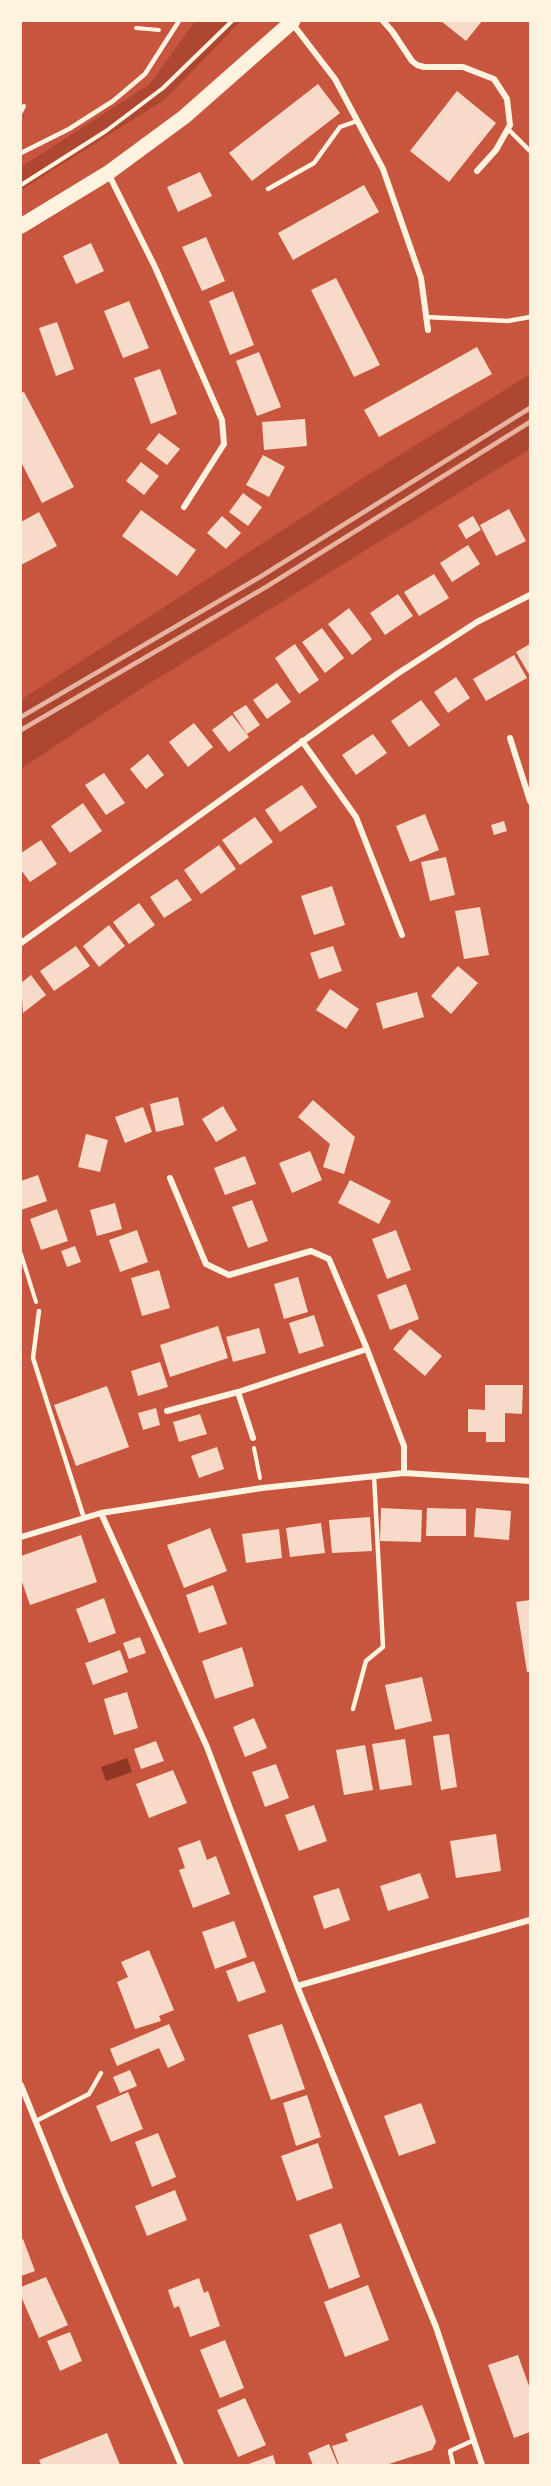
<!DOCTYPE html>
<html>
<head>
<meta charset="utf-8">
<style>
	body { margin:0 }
	#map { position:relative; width:551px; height:2486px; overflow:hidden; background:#c8553d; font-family:Quicksand,sans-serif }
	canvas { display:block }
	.frame { position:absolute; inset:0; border:22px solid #fff3e0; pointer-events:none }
</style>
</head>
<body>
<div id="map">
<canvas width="551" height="2486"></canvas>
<div class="frame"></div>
</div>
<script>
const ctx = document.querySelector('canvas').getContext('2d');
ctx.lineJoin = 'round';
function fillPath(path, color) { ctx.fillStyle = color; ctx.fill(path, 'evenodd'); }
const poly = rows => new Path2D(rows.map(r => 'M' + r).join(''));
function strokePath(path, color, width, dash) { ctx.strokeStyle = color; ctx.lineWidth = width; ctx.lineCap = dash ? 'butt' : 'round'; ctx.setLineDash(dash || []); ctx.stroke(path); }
const green = poly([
	[195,21,241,21,164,100,21,190,21,167,150,84],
	[530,374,530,449,142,688,21,769,21,700,363,478]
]);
const water = poly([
	[127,1758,132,1772,106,1781,101,1767]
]);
const building = poly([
	[441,21,482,21,466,41],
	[318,84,340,113,252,181,229,153],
	[457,91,496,123,449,182,410,151],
	[200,172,212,196,178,212,167,187],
	[364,185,379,212,293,260,278,233],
	[206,237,225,281,202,291,182,247],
	[91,243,104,271,76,284,63,256],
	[336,278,380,365,354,377,311,290],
	[233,291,254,345,230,355,209,301],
	[129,301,149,348,123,358,104,311],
	[57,322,74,369,56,376,39,328],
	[477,347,492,374,379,437,364,410],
	[259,352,281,407,257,416,236,361],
	[160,369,177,414,151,424,134,378],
	[24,392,74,487,42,503,21,462,21,393],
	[305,419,307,446,264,450,262,422],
	[159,433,180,449,167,465,146,449],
	[263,455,285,467,269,497,246,485],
	[141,462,159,476,144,495,126,481],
	[243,493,262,507,248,526,229,512],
	[509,509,526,541,496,556,480,525],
	[141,510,196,550,177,576,122,536],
	[39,512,57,546,21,565,21,522],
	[222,516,241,533,226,549,207,533],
	[473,516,481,530,466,539,458,525],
	[468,545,480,564,452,582,440,563],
	[434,574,449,598,419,616,404,592],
	[398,594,413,616,385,635,370,613],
	[349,608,372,639,352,655,328,624],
	[322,628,344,658,325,673,302,642],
	[295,644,319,680,299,694,275,658],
	[530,644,530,676,516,652],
	[514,655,527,678,486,701,473,679],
	[456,677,470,698,448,713,434,692],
	[277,683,291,702,267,719,253,700],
	[421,700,440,725,409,747,391,721],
	[246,705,260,725,247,734,233,713],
	[232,715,249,737,229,752,212,730],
	[194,723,213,747,188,767,169,742],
	[373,734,387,753,356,775,342,755],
	[148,754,164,775,146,789,130,769],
	[104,773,125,803,106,815,85,785],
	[302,785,317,807,280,832,265,810],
	[83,803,102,831,70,853,51,826],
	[425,814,439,850,410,862,396,826],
	[255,817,273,842,240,865,222,840],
	[504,821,507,831,494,835,491,825],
	[41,840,57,864,30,882,21,870,21,853],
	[219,845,236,869,201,894,184,870],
	[446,857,455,895,430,901,421,862],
	[177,879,192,900,164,918,150,897],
	[332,886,345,925,314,935,301,896],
	[139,903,155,925,129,944,113,922],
	[480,907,489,955,464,959,455,911],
	[109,925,125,946,99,967,83,946],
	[76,946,90,966,54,991,40,971],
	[333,946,342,971,319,979,310,953],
	[458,966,478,983,451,1014,431,996],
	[31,975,46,995,23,1013,21,983],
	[330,989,359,1009,346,1029,316,1010],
	[417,992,424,1017,383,1029,376,1003],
	[178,1097,184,1125,156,1132,150,1104],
	[313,1100,355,1137,344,1174,323,1167,330,1144,298,1117],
	[223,1106,237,1130,216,1142,202,1119],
	[143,1107,152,1132,125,1143,115,1117],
	[86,1134,108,1140,100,1172,78,1167],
	[310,1151,322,1180,292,1193,279,1163],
	[245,1156,256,1184,225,1195,214,1168],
	[38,1175,47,1201,21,1210,21,1181],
	[350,1180,391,1201,379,1224,338,1203],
	[252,1200,268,1241,248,1248,232,1207],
	[115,1203,122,1229,97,1236,90,1210],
	[57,1209,68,1241,41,1250,30,1219],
	[137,1230,148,1262,120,1272,109,1240],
	[396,1230,411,1270,387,1279,372,1239],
	[75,1246,81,1262,67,1267,61,1251],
	[159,1270,170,1308,142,1316,131,1278],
	[298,1277,308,1312,284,1319,274,1284],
	[406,1284,419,1319,390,1330,377,1295],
	[314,1315,324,1346,299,1354,289,1323],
	[218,1326,228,1358,170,1377,160,1345],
	[259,1328,266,1353,233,1362,226,1337],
	[410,1329,442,1356,425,1376,393,1349],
	[160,1362,168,1387,138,1396,131,1371],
	[485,1385,523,1385,522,1414,505,1413,505,1442,486,1442,486,1432,468,1432,468,1409,485,1410],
	[107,1386,129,1447,76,1466,54,1405],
	[156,1408,160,1425,143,1430,138,1413],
	[200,1414,207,1434,179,1442,173,1422],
	[217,1447,224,1469,199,1478,191,1456],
	[381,1508,422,1510,421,1542,380,1541],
	[427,1508,466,1509,466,1536,426,1536],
	[476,1508,511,1511,509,1540,474,1537],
	[370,1517,372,1551,332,1553,329,1520],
	[321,1523,325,1553,290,1557,286,1528],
	[210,1528,227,1571,184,1588,167,1545],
	[279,1529,282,1558,246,1563,242,1534],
	[81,1535,97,1582,30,1605,21,1579,21,1556],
	[213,1585,227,1624,199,1633,186,1595],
	[104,1598,116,1633,89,1643,76,1609],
	[530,1600,530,1672,527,1672,516,1602],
	[140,1637,146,1653,129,1659,123,1643],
	[242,1647,254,1686,215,1699,202,1661],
	[120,1650,128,1672,93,1685,85,1663],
	[422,1677,432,1721,395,1730,385,1685],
	[127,1692,138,1728,114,1735,104,1699],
	[254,1718,267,1748,245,1757,233,1727],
	[449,1734,457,1787,441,1790,433,1736],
	[405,1739,412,1785,380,1790,372,1744],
	[156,1741,164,1761,141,1769,134,1749],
	[365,1745,373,1790,344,1795,336,1750],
	[276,1764,289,1798,265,1807,252,1772],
	[173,1770,187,1803,149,1818,136,1784],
	[314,1805,327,1841,299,1851,285,1815],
	[496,1834,501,1871,456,1878,450,1841],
	[200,1840,207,1860,216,1856,230,1894,193,1908,179,1870,185,1868,178,1848],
	[420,1873,429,1898,388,1911,380,1886],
	[339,1888,350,1920,324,1929,313,1896],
	[234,1921,247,1957,215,1969,202,1932],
	[149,1950,174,2010,159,2016,161,2021,135,2029,117,1982,128,1977,121,1962],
	[254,1961,266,1992,238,2002,226,1971],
	[169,2024,185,2060,168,2068,159,2048,117,2066,110,2049],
	[282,2024,305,2089,271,2100,248,2035],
	[130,2070,137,2086,120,2093,113,2077],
	[128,2092,143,2129,111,2142,96,2106],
	[307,2095,321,2137,296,2146,283,2103],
	[421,2103,436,2143,399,2156,384,2116],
	[158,2133,176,2177,152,2187,135,2142],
	[318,2143,333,2188,297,2201,281,2156],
	[175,2190,187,2220,147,2236,135,2206],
	[341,2223,360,2277,329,2289,309,2235],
	[23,2239,35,2271,21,2276,21,2240],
	[46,2277,68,2325,39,2338,21,2296,21,2287],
	[199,2278,204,2293,208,2291,220,2326,190,2337,179,2306,174,2308,168,2290],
	[368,2285,389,2340,345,2357,324,2302],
	[70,2332,82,2361,60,2371,47,2341],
	[225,2340,244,2388,220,2398,200,2350],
	[518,2355,530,2389,530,2432,514,2438,488,2365],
	[245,2398,266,2445,238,2457,217,2410],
	[422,2405,435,2438,436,2442,432,2450,386,2465,339,2465,332,2446,348,2441,345,2434],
	[107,2433,120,2465,41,2465,39,2460],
	[329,2444,338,2465,313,2465,308,2453],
	[273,2455,276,2465,246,2465]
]);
const path = poly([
	[136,28,159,30],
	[21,112,24,106],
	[21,185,106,131,163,88,232,21],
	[21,1254,36,1302],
	[254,1448,260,1478]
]);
const service = poly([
	[508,129,530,151],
	[21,153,69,129,113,101,145,74,179,21],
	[268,189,314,163,340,127,357,121],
	[426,317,508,321,530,317],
	[39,1311,33,1358,84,1518],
	[353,1709,366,1661,383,1647,374,1476],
	[36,2121,89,2094,101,2073],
	[453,2465,450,2451,474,2440]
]);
const minor = poly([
	[383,21,392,31,412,61,417,65,424,67,463,67,494,79,507,99,510,125,496,150,477,171],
	[292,23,335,79,383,169,421,278,428,330],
	[108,173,155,267,222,420,224,444,184,507],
	[510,738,530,801],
	[302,741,356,817,402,935],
	[21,943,397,674,477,622,530,595],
	[170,1178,206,1264,229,1275,311,1251,329,1259,367,1349,404,1446,404,1473],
	[167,1411,238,1392],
	[253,1438,238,1392,367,1349],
	[101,1513,207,1747,297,1986,436,2327,482,2465],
	[21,1537,101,1513,262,1488,404,1473,530,1481],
	[297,1986,530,1920],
	[21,2085,64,2192,181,2465]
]);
const primary = poly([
	[21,226,108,173,184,117,293,21]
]);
const rail = poly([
	[21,717,260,577,530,408],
	[21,730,266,587,530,422]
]);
fillPath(green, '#ae4732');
fillPath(water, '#8f3625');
fillPath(building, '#f7dbc8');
strokePath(path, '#fff3e0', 4);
strokePath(service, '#fff3e0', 4.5);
strokePath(minor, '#fff3e0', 6);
strokePath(primary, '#fff3e0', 15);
strokePath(rail, '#e9b49f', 4.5);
</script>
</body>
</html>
